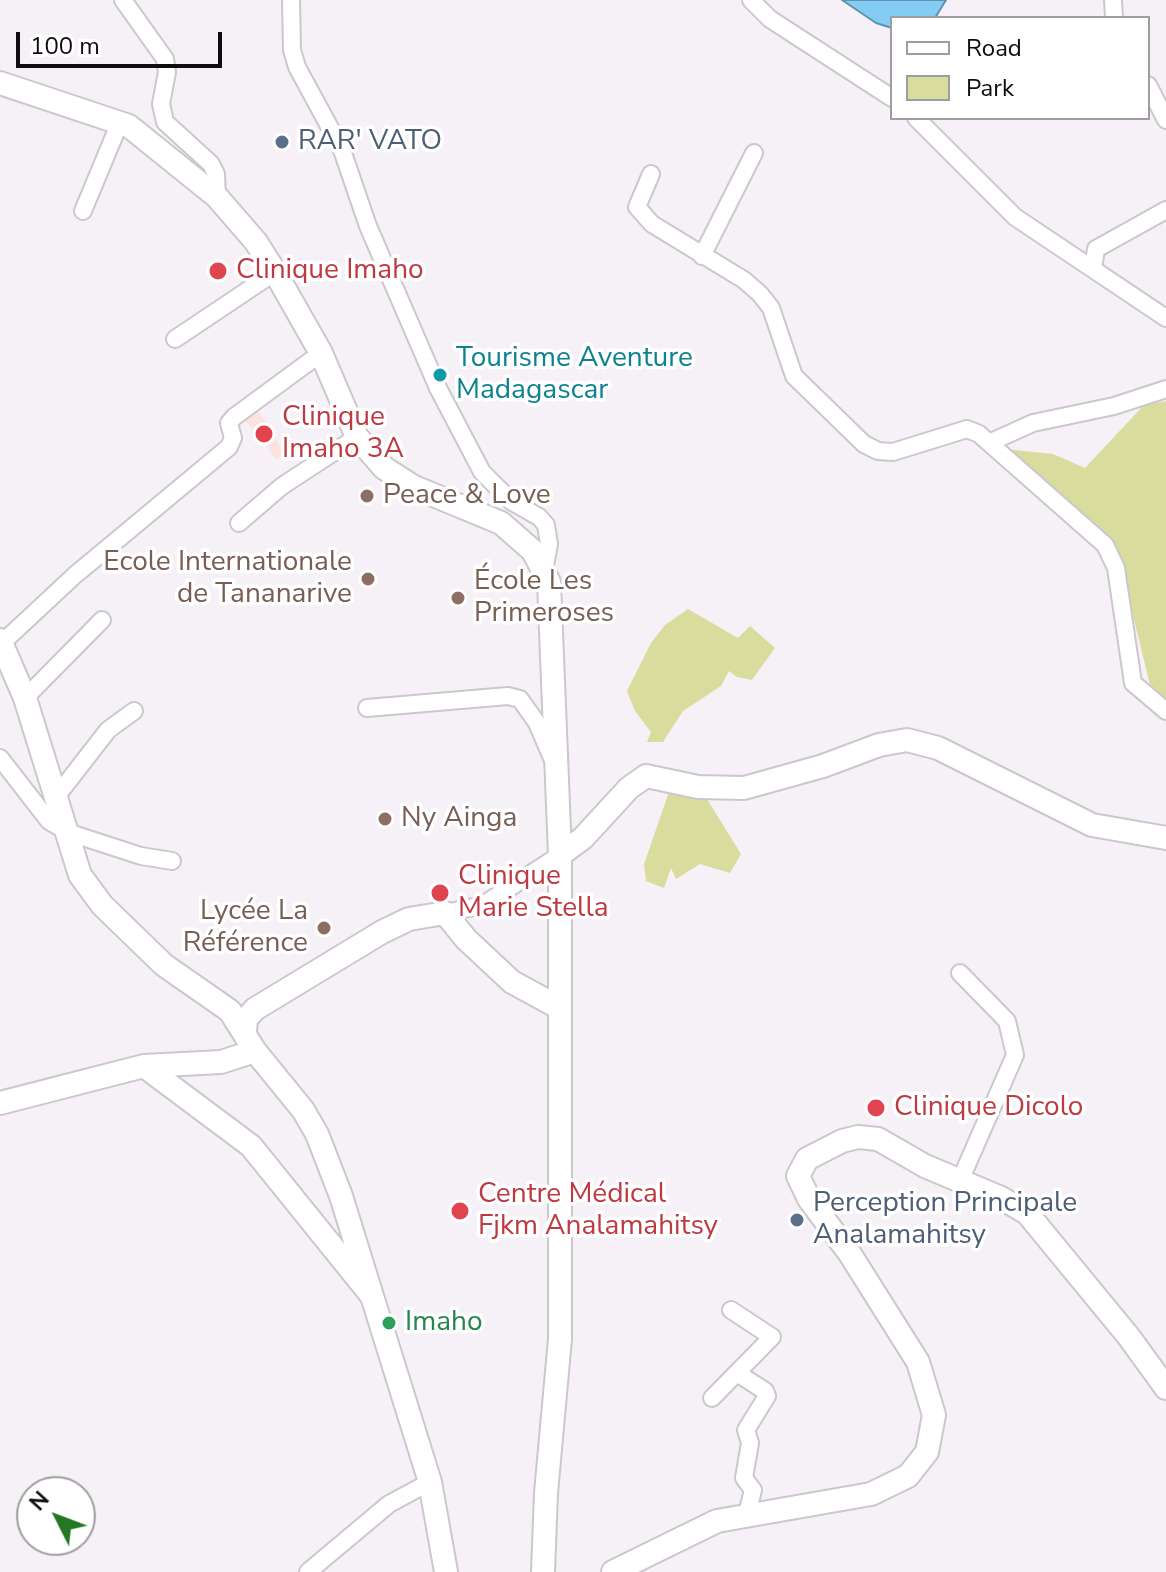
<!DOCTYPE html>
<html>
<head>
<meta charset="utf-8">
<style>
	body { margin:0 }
	#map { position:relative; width:1166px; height:1572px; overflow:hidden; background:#f5f1f7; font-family:"Nunito Sans",sans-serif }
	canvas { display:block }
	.legend { position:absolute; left:890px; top:16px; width:260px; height:104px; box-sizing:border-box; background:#fff; border:2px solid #9f9e9f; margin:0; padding:10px 14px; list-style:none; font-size:24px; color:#0f0d0f }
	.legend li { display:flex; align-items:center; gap:16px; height:40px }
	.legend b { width:40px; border:2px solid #9f9e9f }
	.north { position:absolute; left:16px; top:1476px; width:80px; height:80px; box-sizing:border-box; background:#fff; border:2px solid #9f9e9f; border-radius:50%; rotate:312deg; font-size:22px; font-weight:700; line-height:32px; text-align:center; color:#0f0d0f }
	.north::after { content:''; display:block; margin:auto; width:28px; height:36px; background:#257823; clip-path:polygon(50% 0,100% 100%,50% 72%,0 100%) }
	.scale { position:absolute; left:16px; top:32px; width:206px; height:36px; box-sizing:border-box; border:4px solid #0f0d0f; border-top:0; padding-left:10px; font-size:24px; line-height:28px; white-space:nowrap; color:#0f0d0f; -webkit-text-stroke:6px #fff; paint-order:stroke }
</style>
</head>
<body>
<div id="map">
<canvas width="1166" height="1572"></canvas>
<ul class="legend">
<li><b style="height:10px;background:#fff"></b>Road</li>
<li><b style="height:22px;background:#d8dc9d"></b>Park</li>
</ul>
<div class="north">N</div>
<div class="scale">100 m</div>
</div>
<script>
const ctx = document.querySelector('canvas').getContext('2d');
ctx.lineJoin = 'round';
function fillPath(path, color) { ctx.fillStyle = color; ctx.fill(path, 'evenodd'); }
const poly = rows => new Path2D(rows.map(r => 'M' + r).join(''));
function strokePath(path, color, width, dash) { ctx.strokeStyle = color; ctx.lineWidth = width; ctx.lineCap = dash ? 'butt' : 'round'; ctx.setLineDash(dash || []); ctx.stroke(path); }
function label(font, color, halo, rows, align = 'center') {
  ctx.font = font + ' "Nunito Sans",sans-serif'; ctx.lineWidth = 7; ctx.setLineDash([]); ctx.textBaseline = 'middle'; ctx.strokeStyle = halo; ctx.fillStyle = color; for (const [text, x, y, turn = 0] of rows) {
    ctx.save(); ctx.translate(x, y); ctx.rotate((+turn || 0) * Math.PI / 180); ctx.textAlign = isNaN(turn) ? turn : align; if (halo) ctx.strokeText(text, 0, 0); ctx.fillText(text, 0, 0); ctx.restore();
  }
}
const medical = poly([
	[254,404,284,452,277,460,241,415]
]);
const green = poly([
	[1166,401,1166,699,1150,685,1117,550,1004,449,1053,454,1085,468,1144,405],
	[688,609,738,638,750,626,775,648,752,680,737,677,729,671,721,686,683,711,663,742,647,742,651,732,635,711,627,691,651,643,665,625],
	[670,789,705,796,741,854,730,873,700,864,676,879,671,868,664,888,646,881,644,864]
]);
const water = poly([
	[842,0,946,0,935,18,892,18,892,28,876,23,842,0]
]);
const street = poly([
	[123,0,165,59,167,72,161,104,165,122,211,164,216,174,217,197],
	[291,0,292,50,297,67,342,150,368,226,438,388,482,472,511,501,539,517,546,525,549,544,544,571],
	[751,0,770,19,892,98],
	[1113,0,1114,18],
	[1148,85,1166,120],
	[916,118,1015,217,1166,318],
	[651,174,637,207,652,224,744,280,760,294,771,308,794,376,864,444,878,451,893,452,967,429,979,434,1105,545,1116,568,1133,683,1166,711],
	[83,211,120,122],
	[702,256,754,153],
	[1093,269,1096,249,1166,210],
	[175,339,275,272],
	[991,442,1033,423,1114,406,1166,389],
	[239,523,282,486,357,437],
	[1,644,75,575,229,447,233,438,229,423,234,417,321,353],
	[25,698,102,620],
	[367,708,508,696,520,699,537,723,552,758],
	[0,758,49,821,67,832,141,856,172,861],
	[56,797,108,730,134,711],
	[445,913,483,905,560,855],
	[959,1183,1015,1055,1007,1021,960,973],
	[737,1373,765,1391,767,1396,746,1430,750,1443,744,1478,753,1490,747,1514],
	[712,1398,772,1337,731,1310],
	[308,1572,389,1504,430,1482]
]);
const secondary = poly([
	[0,83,129,126,217,197,256,242,275,272,321,353,357,437,384,468,414,487,501,523,533,551,549,582,560,855,560,1339,546,1493,543,1572],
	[0,640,25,698,80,875,102,905,164,965,230,1011,255,1051,303,1110,317,1134,341,1196,372,1296],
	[560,855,583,838,629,788,646,776,698,787,744,788,823,766,879,745,907,740,938,748,1092,825,1166,838],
	[245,1031,246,1019,255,1009,382,932,409,919,445,913,466,939,512,982,560,1008],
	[144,1066,251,1146,372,1296,430,1482,446,1572],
	[0,1103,144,1066,221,1062,255,1051],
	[613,1572,717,1521,871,1494,908,1476,927,1452,934,1415,918,1362,850,1254,809,1199,798,1176,807,1159,842,1141,858,1137,878,1139,925,1166,1001,1198,1027,1213,1129,1337,1166,1388]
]);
const markers = [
	[282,142,8,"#5c6f8a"],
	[218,271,10,"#e0444e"],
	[440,375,8,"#0f9aa8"],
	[264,434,10,"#e0444e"],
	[367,496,8,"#8d6e63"],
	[368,579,8,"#8d6e63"],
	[458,598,8,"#8d6e63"],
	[385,819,8,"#8d6e63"],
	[440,893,10,"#e0444e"],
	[324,928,8,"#8d6e63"],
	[876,1108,10,"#e0444e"],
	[460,1211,10,"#e0444e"],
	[797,1220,8,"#5c6f8a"],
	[389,1323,8,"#2e9e5b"]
];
const serviceNames = [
	["RAR' VATO",298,142],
	["Perception Principale",813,1204],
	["Analamahitsy",813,1236]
];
const healthNames = [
	["Clinique Imaho",236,271],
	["Clinique",282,418],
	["Imaho 3A",282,450],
	["Clinique",458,877],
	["Marie Stella",458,909],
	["Clinique Dicolo",894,1108],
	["Centre Médical",478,1195],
	["Fjkm Analamahitsy",478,1227]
];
const cultureNames = [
	["Tourisme Aventure",456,359],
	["Madagascar",456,391]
];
const educationNames = [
	["Peace & Love",383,496],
	["Ecole Internationale",352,563,"right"],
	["de Tananarive",352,595,"right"],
	["École Les",474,582],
	["Primeroses",474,614],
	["Ny Ainga",401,819],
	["Lycée La",308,912,"right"],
	["Référence",308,944,"right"]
];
const leisureNames = [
	["Imaho",405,1323]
];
fillPath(medical, '#fde2e0');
fillPath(green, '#d8dc9d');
fillPath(water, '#83cdf4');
strokePath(water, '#6093af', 2);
strokePath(street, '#cbc7cd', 20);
strokePath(secondary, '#cbc7cd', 26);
strokePath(street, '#fff', 16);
strokePath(secondary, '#fff', 22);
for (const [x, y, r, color] of markers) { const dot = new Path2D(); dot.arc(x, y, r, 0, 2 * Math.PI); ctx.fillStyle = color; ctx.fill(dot); strokePath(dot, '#fff', 3); }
label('28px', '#4e5e75', '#fff', serviceNames, 'left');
label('28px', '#be3a42', '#fff', healthNames, 'left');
label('28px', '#0d838f', '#fff', cultureNames, 'left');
label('28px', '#785e54', '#fff', educationNames, 'left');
label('28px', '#27864d', '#fff', leisureNames, 'left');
</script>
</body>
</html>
